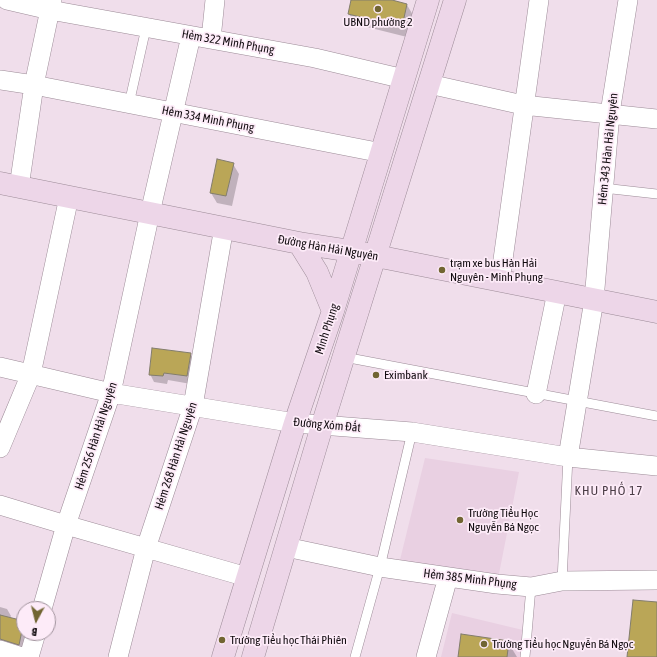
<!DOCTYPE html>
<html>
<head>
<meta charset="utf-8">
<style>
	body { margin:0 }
	#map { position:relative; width:657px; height:657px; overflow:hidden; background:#f0deeb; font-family:"Asap Condensed",sans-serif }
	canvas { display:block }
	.north { position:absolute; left:16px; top:601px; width:40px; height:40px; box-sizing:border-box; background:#fdebf8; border:1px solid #9f919b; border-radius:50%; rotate:187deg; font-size:11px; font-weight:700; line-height:16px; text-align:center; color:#110b0f }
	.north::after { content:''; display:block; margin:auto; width:14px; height:18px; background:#716532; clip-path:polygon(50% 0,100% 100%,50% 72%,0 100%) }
</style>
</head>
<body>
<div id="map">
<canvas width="657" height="657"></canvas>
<div class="north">B</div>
</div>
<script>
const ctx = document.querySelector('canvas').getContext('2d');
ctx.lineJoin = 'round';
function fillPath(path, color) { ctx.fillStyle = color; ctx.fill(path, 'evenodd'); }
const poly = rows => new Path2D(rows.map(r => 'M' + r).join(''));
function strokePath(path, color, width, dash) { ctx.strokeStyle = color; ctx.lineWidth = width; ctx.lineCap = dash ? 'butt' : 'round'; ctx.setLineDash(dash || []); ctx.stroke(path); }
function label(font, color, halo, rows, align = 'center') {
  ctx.font = font + ' "Asap Condensed",sans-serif'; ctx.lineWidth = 3.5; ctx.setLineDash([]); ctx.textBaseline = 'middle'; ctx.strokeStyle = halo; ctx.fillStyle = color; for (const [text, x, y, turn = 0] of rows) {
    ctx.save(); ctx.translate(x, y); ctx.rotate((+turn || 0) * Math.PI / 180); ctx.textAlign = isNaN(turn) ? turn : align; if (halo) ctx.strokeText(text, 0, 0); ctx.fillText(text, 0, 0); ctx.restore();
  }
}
const built = poly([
	[425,458,519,472,497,584,398,568],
	[452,613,527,631,520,657,441,657]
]);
const shadow = poly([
	[352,0,388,0,407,5,413,15,407,37,355,24,349,14],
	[233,164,239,174,232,206,217,203,211,193],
	[190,354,195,362,191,384,168,380,167,384,154,382,150,374],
	[0,607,7,609,11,616,10,618,24,622,24,633,28,633,24,648,0,642],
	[508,642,517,657,459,657]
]);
const building = poly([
	[351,0,392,0,407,4,402,27,348,14,351,0],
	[217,159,234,163,226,196,210,193,217,159],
	[152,348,191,353,187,376,164,373,163,376,149,375,152,348],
	[633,600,657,602,657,657,627,657,633,600],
	[0,615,24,621,19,645,0,639,0,615],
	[461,634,509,641,507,657,458,657,461,634]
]);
const lane = poly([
	[129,104,146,28],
	[603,188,657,194],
	[344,357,657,416],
	[562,581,568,457],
	[355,657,380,567,412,432],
	[525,657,531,587]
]);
const street = poly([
	[7,0,50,10,315,58,404,79],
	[211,39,215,0],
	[0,80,34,85,382,153],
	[429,84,523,105,657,119],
	[19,187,34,85,52,0],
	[500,281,539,0],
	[0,367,111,393,295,423,412,432,568,457,657,466],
	[536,394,557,292],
	[0,448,31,374,69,197],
	[568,457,594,300,610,113,628,0],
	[0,505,66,525,247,577],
	[286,547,380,567,497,584,531,587,562,581,656,580],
	[42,609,66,525,111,393,150,213,191,36],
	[0,650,22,657],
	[29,657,36,633],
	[118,657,146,548,193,406,224,227],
	[426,657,448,577]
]);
const secondary = poly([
	[0,183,299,243,351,251,657,312],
	[299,243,317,272,333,311],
	[223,657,295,423,333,311,428,0],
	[253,657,322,426,455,0]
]);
const markers = [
	[378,9,4,"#716532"],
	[442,270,4,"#716532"],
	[376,375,4,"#716532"],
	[460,520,4,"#716532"],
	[222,640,4,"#716532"],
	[484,644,4,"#716532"]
];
const poiNames = [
	["UBND phường 2",378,22,"center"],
	["trạm xe bus Hàn Hải",450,263],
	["Nguyên - Minh Phụng",450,277],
	["Eximbank",384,375],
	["Trường Tiểu Học",468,513],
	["Nguyễn Bá Ngọc",468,527],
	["Trường Tiểu học Thái Phiên",230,640],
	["Trường Tiểu học Nguyễn Bá Ngọc",492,644]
];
const streetNames = [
	["Hẻm 322 Minh Phụng",228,42,10],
	["Hẻm 334 Minh Phụng",208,119,11],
	["Hẻm 343 Hàn Hải Nguyên",608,149,-84],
	["Đường Hàn Hải Nguyên",328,248,10],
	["Minh Phụng",327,329,-72],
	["Đường Xóm Đất",327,425,5],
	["Hẻm 256 Hàn Hải Nguyên",96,436,-72],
	["Hẻm 268 Hàn Hải Nguyên",176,456,-72],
	["Hẻm 385 Minh Phụng",470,579,7]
];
const neighbourhoodNames = [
	["KHU PHỐ 17",609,491]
];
fillPath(built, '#e9d0e2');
fillPath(shadow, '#0003');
fillPath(building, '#baa657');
strokePath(building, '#827d6c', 1);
strokePath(lane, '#9c8b97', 10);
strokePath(street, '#9c8b97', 20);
strokePath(secondary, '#9c8b97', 23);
strokePath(lane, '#fff', 9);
strokePath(street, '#fff', 19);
strokePath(secondary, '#edd6e8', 22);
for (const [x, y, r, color] of markers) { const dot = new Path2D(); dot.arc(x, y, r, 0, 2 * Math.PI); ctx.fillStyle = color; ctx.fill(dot); strokePath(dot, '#fdebf8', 1.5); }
label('12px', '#110b0f', '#fdebf8', poiNames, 'left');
label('12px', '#110b0f', '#fdebf8', streetNames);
ctx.letterSpacing = '1px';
label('13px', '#4a3c46', '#fdebf8', neighbourhoodNames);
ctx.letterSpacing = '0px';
</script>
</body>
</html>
